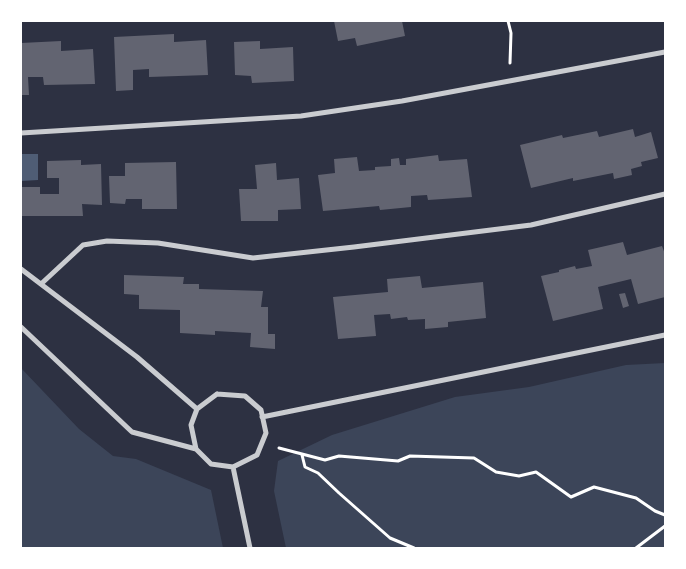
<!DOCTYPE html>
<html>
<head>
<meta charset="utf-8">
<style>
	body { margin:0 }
	#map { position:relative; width:686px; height:569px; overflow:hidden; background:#2d3142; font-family:"PT Sans Narrow",sans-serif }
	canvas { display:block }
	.frame { position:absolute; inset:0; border:22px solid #fff; pointer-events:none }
</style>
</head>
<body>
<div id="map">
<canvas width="686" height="569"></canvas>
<div class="frame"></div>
</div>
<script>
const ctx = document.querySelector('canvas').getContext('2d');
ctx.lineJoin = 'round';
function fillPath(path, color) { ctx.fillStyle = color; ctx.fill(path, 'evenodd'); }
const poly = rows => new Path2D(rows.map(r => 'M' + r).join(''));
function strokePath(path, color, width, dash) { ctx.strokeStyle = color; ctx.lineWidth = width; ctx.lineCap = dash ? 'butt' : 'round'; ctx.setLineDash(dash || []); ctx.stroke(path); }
const green = poly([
	[665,363,665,548,286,548,274,491,278,461,332,435,455,397,529,387,626,365],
	[21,368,79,429,113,456,136,459,211,490,223,548,21,548]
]);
const water = poly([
	[21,154,38,154,38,180,21,181]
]);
const building = poly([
	[334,21,402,21,405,36,357,46,355,38,338,41],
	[174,34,174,42,206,40,208,75,149,77,149,69,133,70,133,90,116,91,114,37],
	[61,41,61,51,93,49,95,84,44,85,43,77,28,77,29,95,21,95,21,43],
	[260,41,260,49,293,47,294,81,252,83,251,76,235,75,234,42],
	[633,129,635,137,651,132,658,158,641,162,642,166,631,169,632,175,614,179,613,173,573,181,573,178,531,188,520,145,562,135,563,138,597,131,599,137],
	[438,155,439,161,467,159,472,197,428,200,427,195,411,196,411,207,380,210,379,206,323,211,318,175,335,173,334,159,357,157,359,171,375,170,375,167,391,166,391,159,399,158,400,165,406,165,406,159],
	[81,160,81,165,101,164,102,205,82,204,83,216,21,216,21,187,40,187,40,194,59,194,59,178,47,178,47,161],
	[176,162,177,209,142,209,142,199,126,199,125,204,110,203,109,176,125,176,125,163],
	[276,163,277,180,299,178,301,209,278,210,278,221,241,221,239,189,257,189,255,165],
	[623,242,627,255,662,246,665,254,665,297,638,304,631,279,598,287,603,309,553,321,541,276,559,272,559,270,575,266,576,269,592,266,588,250],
	[124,275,184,277,183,284,199,284,199,289,263,291,261,307,268,307,268,334,275,334,275,349,250,347,251,333,215,331,215,335,180,333,180,310,139,309,139,295,124,294],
	[420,276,422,288,483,282,486,318,448,322,448,327,425,329,425,319,408,320,407,317,391,319,390,314,374,315,376,336,338,339,333,297,388,292,387,279],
	[625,293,629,306,623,308,619,294]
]);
const path = poly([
	[508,21,511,33,510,63],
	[279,448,325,460,339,456,398,461,410,456,474,458,496,472,519,476,536,472,571,497,594,487,636,498,655,511,665,515],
	[302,455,305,467,318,473,339,493,390,538,414,548],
	[636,548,665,526]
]);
const minor = poly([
	[21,133,301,116,402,101,665,52],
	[21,269,137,357,197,409],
	[41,284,83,245,107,241,158,243,253,258,354,247,531,225,665,194],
	[21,327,132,432,196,449],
	[217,394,245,396,261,410,266,433,257,455,233,467,211,464,196,449,191,425,197,409,217,394],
	[262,417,665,335],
	[233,467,250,548]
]);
fillPath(green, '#3c4559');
fillPath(water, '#4f5d75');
fillPath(building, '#626471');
strokePath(path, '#fff', 3);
strokePath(minor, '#caccd0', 5);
</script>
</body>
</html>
